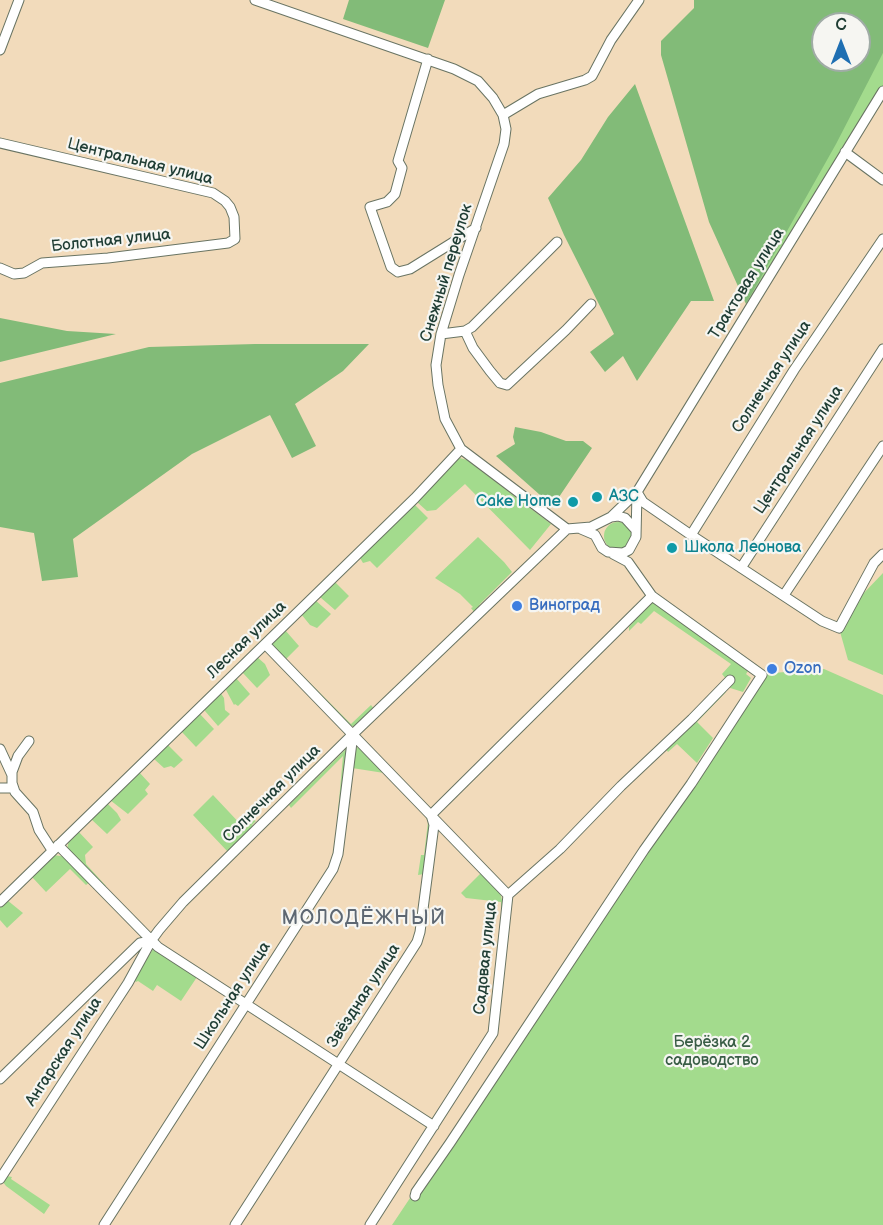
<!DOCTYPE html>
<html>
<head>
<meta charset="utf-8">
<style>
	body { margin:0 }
	#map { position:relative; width:883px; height:1225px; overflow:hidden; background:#f2dbbb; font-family:"Balsamiq Sans",sans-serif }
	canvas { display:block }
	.north { position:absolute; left:811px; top:12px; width:60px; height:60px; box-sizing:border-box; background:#f6f6f2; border:2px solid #a0aca6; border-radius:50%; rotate:0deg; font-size:16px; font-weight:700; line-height:24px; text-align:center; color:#1f3d34 }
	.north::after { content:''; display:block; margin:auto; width:21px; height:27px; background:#1f6fb2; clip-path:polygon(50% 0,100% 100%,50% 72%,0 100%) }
</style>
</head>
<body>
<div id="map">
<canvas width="883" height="1225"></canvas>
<div class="north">С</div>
</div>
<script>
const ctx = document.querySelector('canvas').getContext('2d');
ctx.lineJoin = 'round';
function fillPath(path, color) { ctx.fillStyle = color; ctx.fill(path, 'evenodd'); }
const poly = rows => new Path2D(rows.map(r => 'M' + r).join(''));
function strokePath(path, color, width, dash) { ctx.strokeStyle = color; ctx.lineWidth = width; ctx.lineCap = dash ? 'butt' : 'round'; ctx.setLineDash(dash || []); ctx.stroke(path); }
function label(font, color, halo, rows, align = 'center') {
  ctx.font = font + ' "Balsamiq Sans",sans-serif'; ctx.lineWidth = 4.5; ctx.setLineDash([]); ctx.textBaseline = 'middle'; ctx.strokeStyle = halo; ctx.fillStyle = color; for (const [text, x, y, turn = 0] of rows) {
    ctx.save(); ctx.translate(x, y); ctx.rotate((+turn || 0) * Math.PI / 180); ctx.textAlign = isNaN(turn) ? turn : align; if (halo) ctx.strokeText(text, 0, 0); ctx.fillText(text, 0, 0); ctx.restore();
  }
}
const green = poly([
	[883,52,883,88,749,308,746,304],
	[460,458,467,460,551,524,530,550,465,484,436,510,427,511,417,502,453,462],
	[415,505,428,518,377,568,370,561,363,563,360,558],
	'604 536a14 14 0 1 1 28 0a14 14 0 1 1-28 0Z',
	[478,537,504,562,512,572,480,604,475,613,471,608,473,607,460,594,435,578],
	[883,573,883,675,848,660,837,621],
	[334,581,349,596,335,610,320,597,320,595],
	[315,600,331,614,317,628,310,625,301,614],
	[652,601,752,672,753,675,748,671,746,674,751,678,743,692,727,687,727,680,722,674,731,664,654,611,641,624,638,622,629,631,629,627],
	[285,630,299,646,286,659,351,724,371,705,374,709,356,726,350,726,271,646,271,642],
	[257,657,265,664,270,675,257,688,242,672],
	[824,669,883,695,883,1225,392,1225,760,674],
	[236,678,250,694,238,706,235,704,234,705,225,688],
	[724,690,726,692,697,722,713,738,697,763,677,744,668,752,665,748],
	[220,692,224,698,225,710,230,714,218,726,205,711,205,708],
	[199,713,214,729,196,747,181,731],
	[360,744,427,814,432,823,424,874,418,875,421,855,424,855,428,822,423,811,384,773,352,768,353,753],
	[168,745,183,760,174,768,171,766,164,768,154,759],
	[347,748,348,750,340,821,337,823,343,756,291,808,289,805],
	[139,772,150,784,145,790,148,794,128,814,110,800],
	[213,795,245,829,254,820,256,821,252,825,254,827,228,852,193,815],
	[107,803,117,813,121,820,107,834,90,818],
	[77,830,93,847,85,855,86,864,106,886,103,888,67,850,69,839],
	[54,855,66,857,90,882,86,885,70,869,46,892,33,878,32,874],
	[469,859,500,892,504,908,501,909,501,902,466,898,461,893,481,873,469,861,467,861],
	[7,900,23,913,7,928,0,920,0,906],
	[153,949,155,950,236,1002,197,977,181,1001,157,985,153,991,138,981,136,982,134,980],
	[7,1176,12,1177,11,1179,50,1205,44,1214,6,1186,3,1182]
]);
const forest = poly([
	[349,0,445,0,428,48,343,19],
	[694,0,883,0,883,53,836,144,746,304,709,222,661,55,661,41,694,8],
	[823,24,859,24,859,60,823,60],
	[635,84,714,301,691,301,637,381,623,356,605,372,590,352,614,334,564,235,548,198,581,160,608,117],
	[0,318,67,331,116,334,0,362],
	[255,344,369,344,343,371,295,404,316,446,292,458,270,415,192,454,73,539,78,577,42,581,34,533,0,527,0,383,149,347],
	[515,427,541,432,566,441,583,441,592,448,559,497,549,503,496,456,515,444,513,437]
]);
const minor = poly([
	[255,0,454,69,478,81,493,98,503,115,506,129,504,144,459,275,441,334,436,365,438,385,445,419,461,449,567,529],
	[0,50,19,0],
	[428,59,398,161,402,168,395,194,387,202,370,207,391,267,398,272,410,269,476,228],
	[503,115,538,94,585,80,592,76,611,40,639,0],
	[0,143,213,193,225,201,230,207,234,217,235,239,228,243,108,258,42,263,24,273,14,274,0,268],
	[845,152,883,180],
	[465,331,473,348,490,371,500,383,507,385,566,330,591,304],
	[441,334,465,331,472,327,557,242],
	[637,492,643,502,691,535,822,621,839,628,874,563,883,554],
	[611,517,637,492,883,91],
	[567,529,591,527,611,517,618,516,625,518,635,529],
	[581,529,595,535,602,548,608,552,623,553,629,550,636,537,637,492],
	[691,535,794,370,883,239],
	[741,568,883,349],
	[784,595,883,446],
	[265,644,508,895],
	[29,741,18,756,12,772,12,783,15,792,33,812,39,830,52,850],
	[0,749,12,775],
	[0,788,13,788],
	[58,845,158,947,434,1126],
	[0,902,415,498,461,449],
	[0,1079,140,943,151,941],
	[0,1179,128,983,151,941,159,930,183,902,353,734,567,529],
	[415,1196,416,1192,450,1143,644,850,691,784,762,675,652,596,628,562,613,554],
	[104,1225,333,869,338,854,353,734],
	[235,1225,417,942,420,932,434,825,431,815,652,596],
	[370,1225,493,1033,508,895,560,849,621,786,692,719,730,680]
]);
const markers = [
	[597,497,6,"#0f9aa8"],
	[573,502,6,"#0f9aa8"],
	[672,548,6,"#0f9aa8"],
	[517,606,6,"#3f7fe0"],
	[772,669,6,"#3f7fe0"]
];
const streetNames = [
	["Центральная улица",140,162,14],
	["Болотная улица",111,241,-6],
	["Снежный переулок",447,273,-73],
	["Трактовая улица",747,284,-58],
	["Солнечная улица",772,377,-57],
	["Центральная улица",799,450,-57],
	["Лесная улица",247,640,-44],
	["Солнечная улица",272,794,-45],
	["Садовая улица",486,958,-84],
	["Школьная улица",233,996,-57],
	["Звёздная улица",364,996,-57],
	["Ангарская улица",64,1052,-57]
];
const cultureNames = [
	["АЗС",609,497],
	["Cake Home",561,502,"right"],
	["Школа Леонова",684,548]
];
const shopNames = [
	["Виноград",529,606],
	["Ozon",784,669]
];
const parkNames = [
	["Берёзка 2",712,1043],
	["садоводство",712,1061]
];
const quarterNames = [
	["МОЛОДЁЖНЫЙ",364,919]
];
fillPath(green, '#a3db8d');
fillPath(forest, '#82bb78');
strokePath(minor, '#697463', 11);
strokePath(minor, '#fff', 9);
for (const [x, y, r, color] of markers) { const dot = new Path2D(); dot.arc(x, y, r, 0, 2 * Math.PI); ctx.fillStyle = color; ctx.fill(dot); strokePath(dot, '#f6f6f2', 2); }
label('16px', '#1f3d34', '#f6f6f2', streetNames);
label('16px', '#0d838f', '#f6f6f2', cultureNames, 'left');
label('16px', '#366cbe', '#f6f6f2', shopNames, 'left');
label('16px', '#395d46', '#f6f6f2', parkNames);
ctx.letterSpacing = '1.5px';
label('20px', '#5d6772', '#f6f6f2', quarterNames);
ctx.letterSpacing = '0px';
</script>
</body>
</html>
